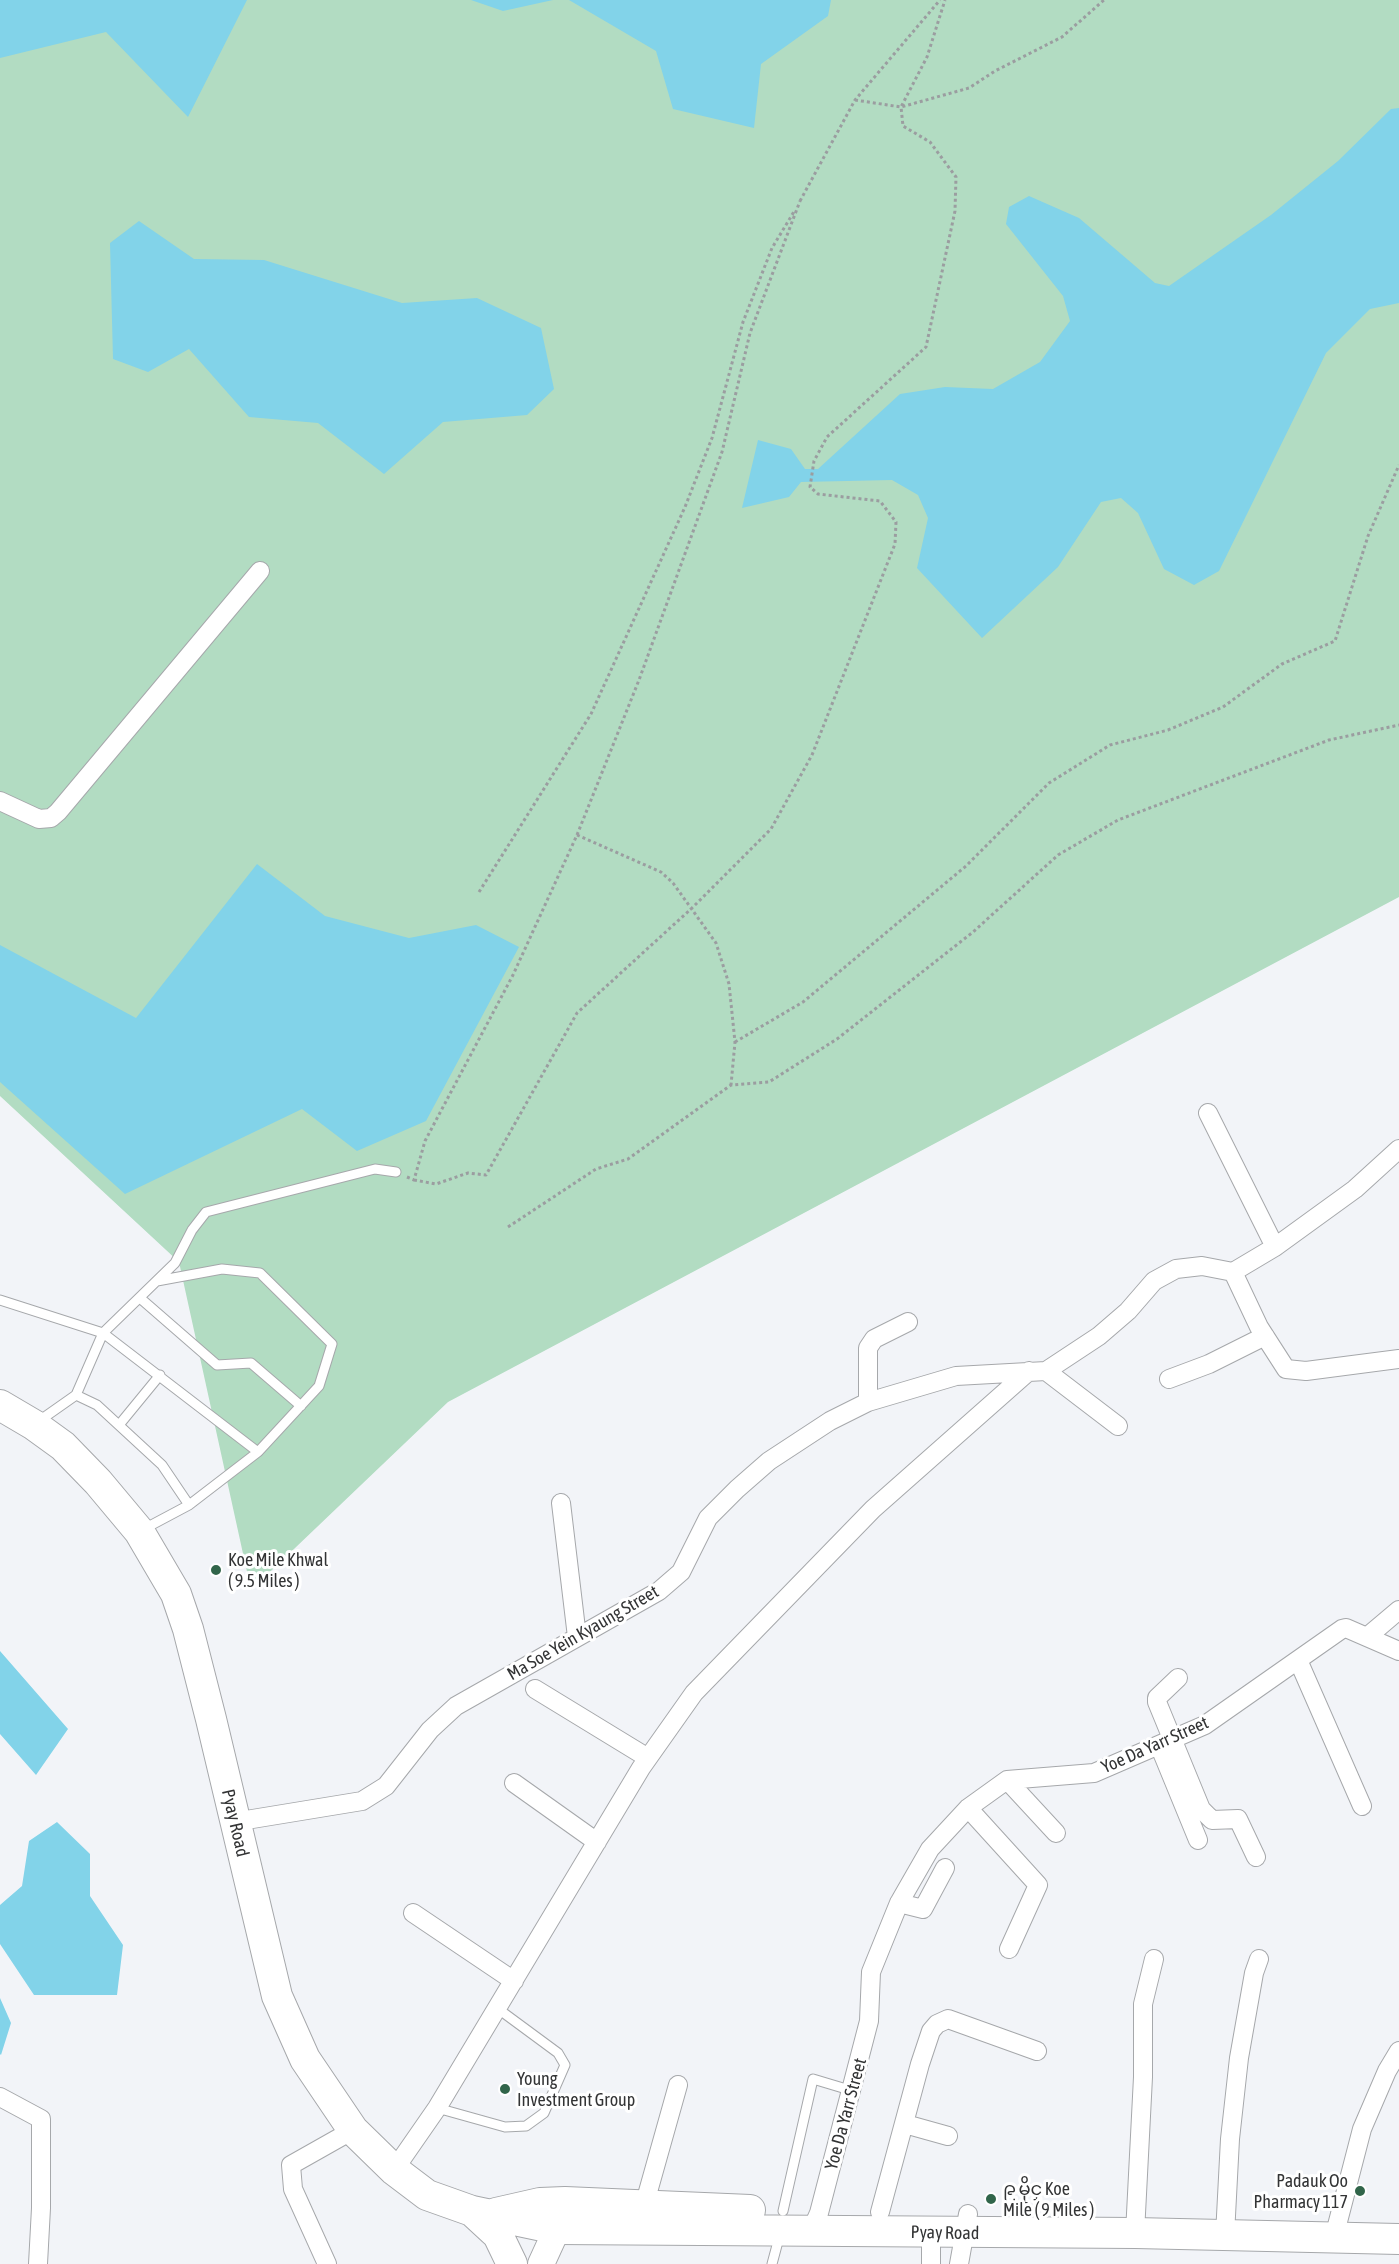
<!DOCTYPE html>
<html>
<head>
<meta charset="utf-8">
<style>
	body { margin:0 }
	canvas { display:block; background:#f2f4f8 }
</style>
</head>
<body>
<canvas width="1399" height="2264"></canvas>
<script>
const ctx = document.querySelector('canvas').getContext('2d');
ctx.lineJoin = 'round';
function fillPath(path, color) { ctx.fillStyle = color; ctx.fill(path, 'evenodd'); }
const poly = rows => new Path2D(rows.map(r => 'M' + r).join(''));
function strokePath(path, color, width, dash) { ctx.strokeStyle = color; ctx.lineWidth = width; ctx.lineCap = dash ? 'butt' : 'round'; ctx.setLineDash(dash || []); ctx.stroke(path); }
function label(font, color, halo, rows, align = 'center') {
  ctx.font = font + ' "Asap Condensed","Noto Sans Myanmar",sans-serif'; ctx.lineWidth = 6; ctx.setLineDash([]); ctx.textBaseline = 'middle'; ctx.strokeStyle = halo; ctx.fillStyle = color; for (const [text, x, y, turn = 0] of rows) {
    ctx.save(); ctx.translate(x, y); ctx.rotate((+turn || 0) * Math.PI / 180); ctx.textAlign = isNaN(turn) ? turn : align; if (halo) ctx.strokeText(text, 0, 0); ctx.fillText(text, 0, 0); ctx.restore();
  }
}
const green = poly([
	[0,0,1399,0,1399,897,448,1402,251,1590,179,1262,0,1096]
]);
const water = poly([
	[0,0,247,0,188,117,106,32,0,58],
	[471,0,553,0,503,11],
	[569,0,831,0,828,16,761,64,754,128,673,109,656,51],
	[1399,108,1399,303,1370,309,1326,353,1219,571,1194,585,1164,569,1138,513,1121,498,1101,502,1058,567,982,638,917,568,928,518,918,495,892,480,801,482,789,497,742,508,758,440,791,449,805,469,818,469,900,394,945,387,993,389,1040,362,1070,321,1063,296,1006,224,1009,207,1029,196,1079,218,1155,283,1169,286,1271,215,1338,161,1391,109],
	[139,221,194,259,264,260,402,303,477,298,541,328,554,389,527,415,443,422,384,474,318,423,249,417,189,349,148,372,113,359,110,243],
	[257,864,325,916,409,938,476,925,519,947,426,1121,357,1151,302,1109,125,1194,0,1082,0,945,136,1018],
	[0,1651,68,1729,36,1775,0,1734],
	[57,1822,90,1854,90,1896,123,1945,117,1995,34,1995,0,1944,0,1905,22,1886,29,1841],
	[0,1998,11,2023,1,2055,0,2054]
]);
const path = poly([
	[855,100,901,107,969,88,995,71,1062,37,1104,0],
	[800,201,855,100,940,0],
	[577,835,661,872,673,883,716,943,729,984,735,1042,731,1085],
	[479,892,591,714,685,507,712,438,743,322,772,248,795,210],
	[735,1042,803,1002,966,866,1049,783,1110,745,1168,730,1223,707,1282,664,1335,641,1368,536,1399,465],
	[407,1177,414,1180,425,1141,513,975,577,835,639,680,722,452,750,333,800,201],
	[414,1180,436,1184,468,1173,486,1175,577,1013,692,908,771,829,812,755,895,544,896,522,880,501,818,494,810,487,814,461,827,437,926,347,955,211,956,177,930,142,903,126,901,107,927,57,945,0],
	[508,1227,596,1169,628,1159,731,1085,769,1082,837,1039,973,932,1058,855,1118,820,1329,740,1399,725]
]);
const service = poly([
	[140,1298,217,1365,251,1363,301,1406],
	[0,1300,103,1333,175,1263,192,1230,206,1212,375,1169,396,1172],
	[76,1395,103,1333,258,1452,319,1386,332,1344,260,1273,222,1269,157,1281],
	[39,1421,76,1395,97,1405,162,1465,189,1505,142,1530],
	[119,1425,160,1375],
	[189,1505,258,1452],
	[437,2108,505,2127,526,2126,544,2113,565,2065,558,2053,497,2008],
	[783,2211,813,2079,853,2091],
	[772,2264,780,2234]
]);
const minor = poly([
	[0,801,39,819,51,818,58,812,260,571],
	[1208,1113,1275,1247],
	[1233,1272,1259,1327,1286,1369,1306,1371,1399,1359],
	[1046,1371,1118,1426],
	[1169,1379,1209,1364,1265,1336],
	[868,1402,868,1348,874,1339,908,1322],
	[561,1503,577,1637],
	[1367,1637,1399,1610],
	[1298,1660,1362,1806],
	[1178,1678,1157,1698,1157,1702,1201,1809,1212,1820,1238,1819,1256,1857],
	[535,1689,648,1758],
	[1159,1745,1198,1840],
	[1007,1780,1056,1833],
	[514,1783,597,1842],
	[968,1808,1038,1885,1009,1949],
	[234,1822,362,1801,386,1786,430,1730,456,1706,659,1591,681,1572,708,1518,737,1489,769,1461,830,1421,868,1402,956,1376,1046,1371,1099,1336,1128,1311,1154,1281,1176,1269,1202,1266,1233,1272,1275,1247,1355,1189,1399,1149],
	[899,1903,923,1909,945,1868],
	[413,1913,514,1981],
	[0,2097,41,2119,41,2208,38,2264],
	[905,2124,948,2136],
	[394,2170,437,2108,641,1768,694,1693,873,1509,1029,1371],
	[644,2206,678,2085],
	[880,2212,920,2064,931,2031,937,2024,948,2019,1037,2051],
	[811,2231,819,2213,869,2021,871,1972,899,1903,930,1849,968,1808,1007,1780,1094,1773,1205,1725,1342,1629,1346,1628,1399,1651],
	[1135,2233,1143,2077,1143,2004,1154,1959],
	[1225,2235,1230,2139,1239,2058,1254,1973,1259,1959],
	[1334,2237,1362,2129,1387,2071,1399,2051],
	[327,2264,293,2189,291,2165,353,2130],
	[931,2264,931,2232],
	[959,2264,968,2214]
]);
const secondary = poly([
	[541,2264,557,2229,562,2212]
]);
const trunk = poly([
	[0,1405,34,1425,63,1446,98,1482,139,1531,176,1594,188,1629,211,1719,277,1996,305,2059,353,2130,394,2170,427,2195,472,2211,557,2229,1135,2233,1399,2239],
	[472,2211,498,2235,512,2264],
	[496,2213,540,2203,565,2202,750,2210]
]);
const markers = [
	[216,1570,6,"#31654a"],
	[505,2089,6,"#31654a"],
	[1360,2191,6,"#31654a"],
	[991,2199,6,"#31654a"]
];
const poiNames = [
	["Koe Mile Khwal",228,1560],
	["( 9.5 Miles )",228,1581],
	["Young",517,2079],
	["Investment Group",517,2100],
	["Padauk Oo",1348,2181,"right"],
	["Pharmacy 117",1348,2202,"right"],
	["၉ မိုင္ Koe",1003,2189],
	["Mile ( 9 Miles )",1003,2210]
];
const streetNames = [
	["Ma Soe Yein Kyaung Street",583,1633,-30],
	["Yoe Da Yarr Street",1155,1745,-24],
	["Pyay Road",235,1823,77],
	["Yoe Da Yarr Street",846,2114,-75],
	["Pyay Road",945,2233,1]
];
fillPath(green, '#b2dcc2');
fillPath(water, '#82d3e9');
strokePath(service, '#a6a8ab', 11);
strokePath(minor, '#a6a8ab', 20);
strokePath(secondary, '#a6a8ab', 28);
strokePath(trunk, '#a6a8ab', 32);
strokePath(path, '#9b9da0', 3, [3, 3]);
strokePath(service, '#fff', 9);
strokePath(minor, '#fff', 18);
strokePath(secondary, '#fff', 26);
strokePath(trunk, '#fff', 30);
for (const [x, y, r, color] of markers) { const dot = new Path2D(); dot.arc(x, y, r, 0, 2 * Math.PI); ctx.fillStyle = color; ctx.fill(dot); strokePath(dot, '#fff', 2); }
label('18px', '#333435', '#fff', poiNames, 'left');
label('18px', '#333435', '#fff', streetNames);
</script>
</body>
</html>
